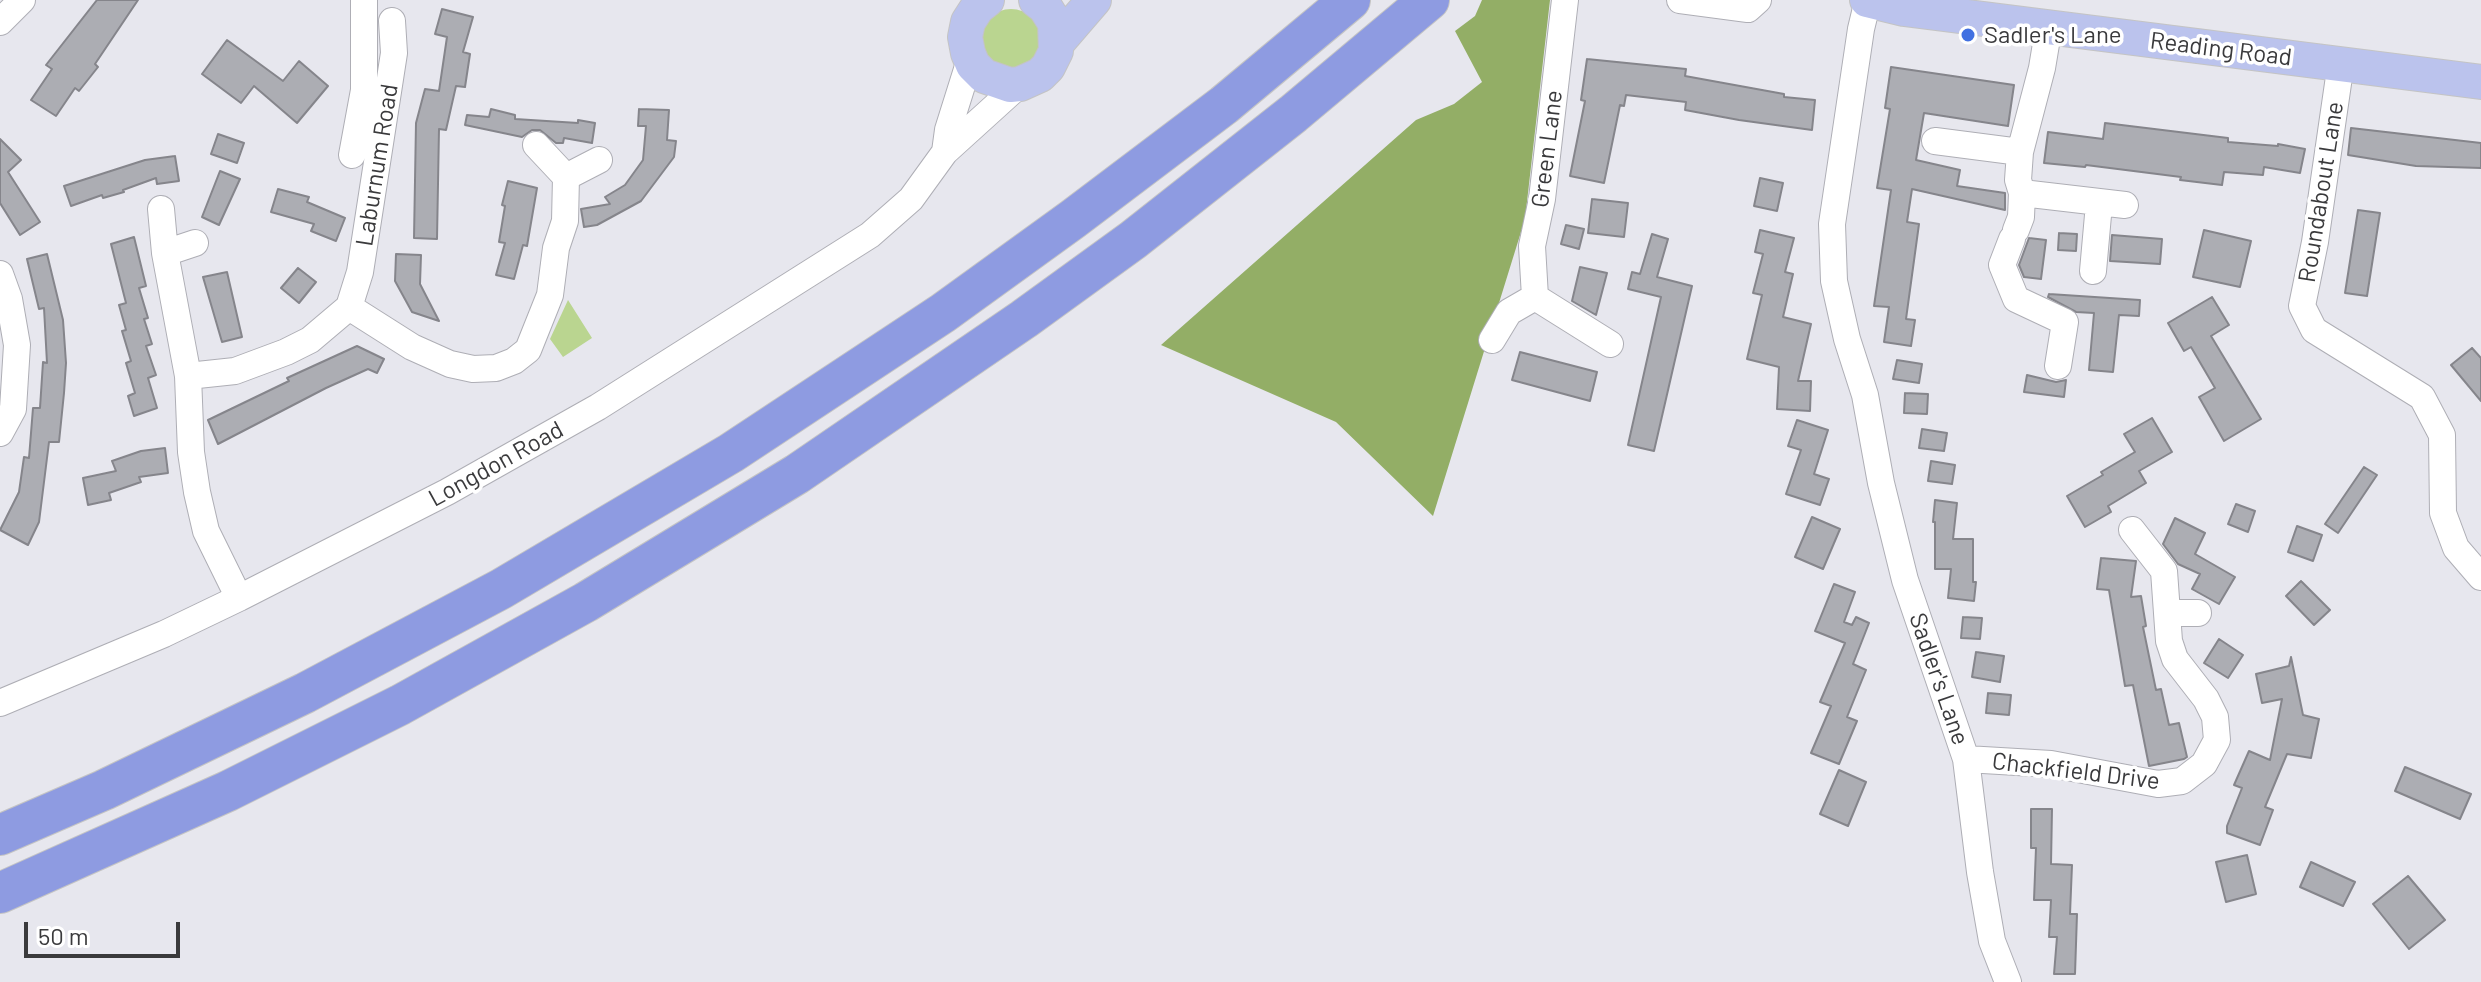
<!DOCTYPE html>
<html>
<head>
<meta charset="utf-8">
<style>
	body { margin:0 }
	#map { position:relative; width:2481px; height:982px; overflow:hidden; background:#e7e7ee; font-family:Barlow,sans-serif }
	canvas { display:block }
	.scale { position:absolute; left:24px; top:922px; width:156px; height:36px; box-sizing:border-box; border:4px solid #3a3a3c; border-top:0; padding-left:10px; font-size:24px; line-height:28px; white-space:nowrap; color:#3a3a3c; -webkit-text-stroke:6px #fff; paint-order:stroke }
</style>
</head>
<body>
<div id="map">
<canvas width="2481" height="982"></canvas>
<div class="scale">50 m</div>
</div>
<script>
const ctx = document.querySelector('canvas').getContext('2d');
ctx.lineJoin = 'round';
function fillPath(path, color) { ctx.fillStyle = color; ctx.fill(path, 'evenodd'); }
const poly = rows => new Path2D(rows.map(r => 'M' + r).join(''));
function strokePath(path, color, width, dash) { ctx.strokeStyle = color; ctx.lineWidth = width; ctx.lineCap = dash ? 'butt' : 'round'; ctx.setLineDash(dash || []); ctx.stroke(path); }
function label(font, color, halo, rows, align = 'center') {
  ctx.font = font + ' Barlow,sans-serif'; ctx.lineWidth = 7; ctx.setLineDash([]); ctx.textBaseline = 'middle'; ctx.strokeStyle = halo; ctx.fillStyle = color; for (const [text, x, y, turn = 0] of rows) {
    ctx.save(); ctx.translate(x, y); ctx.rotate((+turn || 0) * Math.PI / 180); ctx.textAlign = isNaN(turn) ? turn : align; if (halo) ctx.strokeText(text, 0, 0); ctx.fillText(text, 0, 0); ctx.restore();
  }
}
const green = poly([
	'981 39a30 30 0 1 1 60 0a30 30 0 1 1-60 0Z',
	[568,300,592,338,563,357,550,339]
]);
const forest = poly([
	[1482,0,1550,0,1525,219,1433,516,1336,422,1161,345,1416,120,1454,104,1482,82,1455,31,1475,16]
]);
const building = poly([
	[97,0,138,0,95,64,98,67,79,91,75,88,56,116,31,100,52,69,46,65,97,0],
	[442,9,473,17,463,52,470,54,465,87,456,86,446,130,439,129,437,239,414,238,416,123,425,89,439,91,447,37,435,34,442,9],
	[227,40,283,81,299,61,328,86,297,123,254,86,241,103,202,74,227,40],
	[1587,59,1686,69,1685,76,1784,94,1784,97,1815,100,1812,130,1739,120,1685,110,1686,102,1626,95,1624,106,1620,105,1604,183,1570,176,1585,101,1581,100,1587,59],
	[1891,67,2014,85,2008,126,1924,113,1916,160,1960,170,1957,186,2005,193,2005,210,1912,189,1907,222,1919,224,1906,319,1915,320,1911,346,1884,342,1889,307,1874,306,1891,190,1877,188,1890,109,1885,108,1891,67],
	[491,109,515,115,515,119,578,123,578,120,595,123,592,143,564,138,563,143,556,143,540,130,532,130,522,137,465,125,467,115,489,117,491,109],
	[639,109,669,110,667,140,676,141,674,157,641,201,597,225,584,227,581,209,610,204,605,197,625,185,643,160,646,126,638,126,639,109],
	[2105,123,2228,138,2228,142,2278,146,2278,144,2305,149,2300,173,2264,167,2263,175,2224,172,2222,185,2180,180,2181,177,2086,165,2085,167,2044,163,2048,132,2103,139,2105,123],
	[2351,128,2481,143,2481,168,2416,166,2348,155,2351,128],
	[218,134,244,143,237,163,211,154,218,134],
	[0,139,21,160,8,172,40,222,20,235,0,203,0,139],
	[175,156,179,181,157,184,156,178,123,190,124,192,103,198,102,195,71,206,64,186,145,160,175,156],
	[220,171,240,179,219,225,202,217,220,171],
	[1760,178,1783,183,1777,211,1754,206,1760,178],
	[508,181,537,188,527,246,523,245,514,279,496,275,505,243,499,242,505,206,502,205,508,181],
	[278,189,309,197,307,202,345,218,336,241,311,231,314,224,271,212,278,189],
	[1592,199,1628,203,1624,237,1588,233,1592,199],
	[2358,210,2380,213,2367,296,2345,293,2358,210],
	[1566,225,1584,229,1579,249,1561,244,1566,225],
	[1760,230,1794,238,1785,272,1793,274,1783,317,1811,324,1798,381,1811,381,1810,411,1777,409,1779,367,1747,359,1762,295,1753,293,1763,254,1755,252,1760,230],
	[2204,230,2251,241,2240,287,2193,277,2204,230],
	[2059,233,2077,234,2076,251,2058,250,2059,233],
	[1652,234,1668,239,1657,277,1692,286,1654,451,1628,445,1661,297,1628,289,1632,272,1640,274,1652,234],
	[2112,235,2162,239,2160,264,2110,261,2112,235],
	[134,237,146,286,139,288,148,318,144,319,152,344,146,346,156,375,148,378,157,408,134,416,128,396,135,393,126,363,131,361,122,331,126,330,119,305,126,303,111,244,134,237],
	[2029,238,2046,240,2041,279,2024,277,2019,265,2029,238],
	[47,254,63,320,66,363,64,393,59,442,49,442,39,522,28,545,0,530,19,492,24,457,29,458,33,408,40,408,43,362,47,363,44,308,39,309,27,259,47,254],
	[396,254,421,255,420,284,439,321,412,312,395,281,396,254],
	[1580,267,1607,273,1596,315,1572,301,1580,267],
	[298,268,316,282,299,303,281,288,298,268],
	[227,272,242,337,222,342,203,277,227,272],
	[2049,294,2140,300,2139,316,2119,315,2113,372,2089,370,2094,313,2076,312,2048,297,2049,294],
	[2212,297,2229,325,2211,336,2261,419,2224,441,2199,397,2215,388,2191,347,2184,351,2168,323,2212,297],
	[357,346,384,359,377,373,368,369,326,388,218,444,208,420,289,381,287,378,357,346],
	[2472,348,2481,358,2481,401,2451,365,2472,348],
	[1520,352,1597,372,1590,401,1512,380,1520,352],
	[1897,360,1922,364,1919,383,1893,379,1897,360],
	[2027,375,2056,382,2066,380,2064,397,2024,392,2027,375],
	[1905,393,1928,394,1927,414,1904,413,1905,393],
	[2152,418,2172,452,2139,471,2146,483,2108,506,2111,512,2085,527,2067,496,2103,475,2101,472,2135,452,2124,434,2152,418],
	[1797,420,1828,430,1814,474,1829,479,1820,505,1786,494,1801,450,1788,446,1797,420],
	[1922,429,1947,433,1944,451,1919,448,1922,429],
	[165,448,168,473,139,477,141,482,109,493,111,500,88,505,83,478,116,471,112,461,141,451,165,448],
	[1931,461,1955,465,1952,484,1928,481,1931,461],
	[2364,467,2377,475,2338,533,2325,524,2364,467],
	[1935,500,1957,503,1953,539,1973,539,1973,582,1976,582,1974,601,1948,598,1951,569,1935,569,1935,522,1933,522,1935,500],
	[2236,504,2255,511,2248,532,2228,524,2236,504],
	[1812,517,1840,529,1823,569,1795,557,1812,517],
	[2175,518,2205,533,2195,554,2235,577,2219,604,2192,589,2200,574,2178,564,2163,544,2175,518],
	[2297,526,2322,535,2313,561,2288,552,2297,526],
	[2101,558,2136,561,2131,597,2141,596,2146,626,2143,627,2156,690,2161,689,2169,725,2179,723,2187,757,2184,759,2149,766,2133,685,2125,686,2109,590,2097,589,2101,558],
	[2301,581,2330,610,2314,625,2286,596,2301,581],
	[1834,584,1855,592,1844,622,1852,625,1856,617,1869,623,1853,664,1866,670,1847,717,1857,721,1839,764,1811,753,1831,706,1820,702,1845,643,1815,631,1834,584],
	[1963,617,1982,618,1980,639,1961,638,1963,617],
	[2219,639,2243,655,2228,678,2204,663,2219,639],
	[1976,652,2004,656,2000,682,1972,677,1976,652],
	[2291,657,2303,715,2319,719,2311,758,2287,754,2265,807,2273,810,2260,845,2227,833,2227,826,2242,788,2234,785,2249,751,2270,760,2282,699,2262,703,2256,674,2289,666,2291,657],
	[1988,693,2011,695,2009,715,1986,713,1988,693],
	[2405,767,2471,794,2460,819,2395,791,2405,767],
	[1839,770,1866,782,1848,826,1820,814,1839,770],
	[2031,809,2052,809,2051,864,2072,865,2070,914,2077,914,2075,974,2054,974,2057,937,2049,937,2051,900,2034,900,2036,848,2031,848,2031,809],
	[2247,855,2256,894,2226,902,2216,862,2247,855],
	[2311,862,2355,882,2343,906,2300,887,2311,862],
	[2408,876,2445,920,2409,949,2373,904,2408,876]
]);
const minor = poly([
	[1680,0,1748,9,1758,0],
	[1868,0,1861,29,1832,224,1834,281,1847,339,1865,395,1881,483,1905,580,1966,759,1980,872,1992,941,2008,982],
	[0,22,22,0],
	[2049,26,2042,68,2020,152,2018,180,2022,193,2125,205],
	[2341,63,2315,242,2302,306,2314,330,2422,397,2442,435,2443,513,2456,548,2481,577],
	[1935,141,2020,152],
	[945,152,948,130,970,60],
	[352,155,364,90,364,0],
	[566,177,599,160],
	[161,209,165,253,188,376,191,452,197,492,206,531,239,598],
	[2016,230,2021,217,2022,193],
	[2012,239,2002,265,2016,299,2065,322,2058,366],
	[165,253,195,243],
	[2093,271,2099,204],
	[0,274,9,299,17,345,13,409,0,433],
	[1535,297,1532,246,1542,199,1565,0],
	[1535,297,1610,344],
	[349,307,412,347,450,364,473,369,496,368,514,361,528,350,550,295,556,248,565,221,566,177,536,145],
	[1492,340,1509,312,1535,297],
	[188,376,235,371,286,352,310,340,349,307,360,272,394,53,392,21],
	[2169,613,2198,613],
	[0,703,164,634,239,598,447,492,598,407,870,235,911,199,945,152,1020,84],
	[1966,759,2051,764,2158,784,2182,781,2204,764,2217,740,2215,717,2206,699,2175,659,2169,641,2164,571,2132,530]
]);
const major = poly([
	[987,0,977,8,968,22,965,37,968,53,973,65,984,76,1010,85,1020,84,1040,75,1048,67,1056,51,1055,23,1045,7,1036,0],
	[1867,0,1904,9,2481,82],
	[1057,43,1094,0]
]);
const highway = poly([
	[0,835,104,790,305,693,501,589,731,453,943,313,1073,219,1224,105,1350,0],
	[0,893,228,791,400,705,586,602,797,474,1024,319,1133,240,1293,114,1429,0]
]);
const markers = [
	[1968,35,8,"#4170e1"]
];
const poiNames = [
	["Sadler's Lane",1984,35]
];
const streetNames = [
	["Reading Road",2221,49,7],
	["Green Lane",1547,149,-83],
	["Laburnum Road",377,165,-81],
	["Roundabout Lane",2321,192,-81],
	["Longdon Road",496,464,-29],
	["Sadler's Lane",1939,679,71],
	["Chackfield Drive",2076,771,7]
];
fillPath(green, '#bad590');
fillPath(forest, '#93ae66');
fillPath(building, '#acadb3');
strokePath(building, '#85858b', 2);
strokePath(minor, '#aeaeb5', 28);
strokePath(major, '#c4c4c4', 36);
strokePath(highway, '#c4c4c4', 42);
strokePath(minor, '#fff', 26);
strokePath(major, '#bbc3ed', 34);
strokePath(highway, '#8e9be1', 40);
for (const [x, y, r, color] of markers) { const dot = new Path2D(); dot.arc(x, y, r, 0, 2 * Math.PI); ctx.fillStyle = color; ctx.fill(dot); strokePath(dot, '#fff', 3); }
label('24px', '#3a3a3c', '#fff', poiNames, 'left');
label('24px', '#3a3a3c', '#fff', streetNames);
</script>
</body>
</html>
